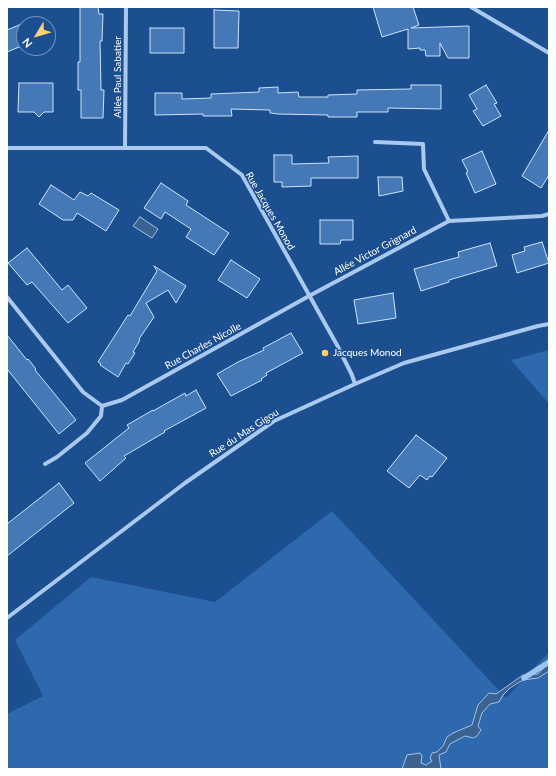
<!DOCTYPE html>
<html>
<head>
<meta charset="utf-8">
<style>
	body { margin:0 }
	#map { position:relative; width:556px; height:776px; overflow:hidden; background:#1b4f8f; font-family:Lato,sans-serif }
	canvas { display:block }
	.frame { position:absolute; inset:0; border:8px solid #fff; pointer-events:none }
	.north { position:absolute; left:16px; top:16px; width:40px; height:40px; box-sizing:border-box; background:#1b4f8f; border:1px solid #7695bc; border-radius:50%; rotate:232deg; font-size:11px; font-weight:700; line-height:16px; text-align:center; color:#fff }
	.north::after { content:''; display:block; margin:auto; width:14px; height:18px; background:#ffd166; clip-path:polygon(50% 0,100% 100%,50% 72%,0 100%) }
</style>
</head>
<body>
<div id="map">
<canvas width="556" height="776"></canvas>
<div class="frame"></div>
<div class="north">N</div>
</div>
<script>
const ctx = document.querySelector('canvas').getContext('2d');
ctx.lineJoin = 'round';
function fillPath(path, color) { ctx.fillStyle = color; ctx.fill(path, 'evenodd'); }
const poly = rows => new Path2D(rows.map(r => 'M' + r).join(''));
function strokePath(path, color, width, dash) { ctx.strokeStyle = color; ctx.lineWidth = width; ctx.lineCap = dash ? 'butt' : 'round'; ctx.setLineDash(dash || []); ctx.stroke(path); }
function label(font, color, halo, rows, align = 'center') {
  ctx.font = font + ' Lato,sans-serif'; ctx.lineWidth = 3; ctx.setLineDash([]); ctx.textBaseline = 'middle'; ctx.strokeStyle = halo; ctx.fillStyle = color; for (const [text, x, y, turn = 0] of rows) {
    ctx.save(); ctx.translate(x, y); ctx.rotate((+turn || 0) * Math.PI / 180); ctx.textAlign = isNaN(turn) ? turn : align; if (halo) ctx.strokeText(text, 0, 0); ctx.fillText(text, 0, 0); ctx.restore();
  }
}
const green = poly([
	[549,350,549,404,511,360],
	[332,511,506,698,549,652,549,769,7,769,7,714,43,696,15,640,91,577,215,602]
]);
const water = poly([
	[140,217,158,229,152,238,133,226,140,217],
	[549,662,549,671,538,678,523,680,510,688,503,695,499,702,490,704,482,713,478,726,481,730,477,736,473,738,465,736,450,744,446,752,439,755,441,769,402,769,407,755,420,753,422,756,421,763,426,765,432,761,430,758,432,753,437,752,443,746,447,737,453,733,472,725,478,705,489,693,496,694,523,675,538,674,549,662]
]);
const stream = poly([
	[524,678,549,662]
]);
const building = poly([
	[80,7,98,7,99,14,103,14,102,41,100,41,101,90,104,90,103,118,81,118,81,90,78,90,78,62,80,62,80,7],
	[373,7,413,7,419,25,411,28,469,26,469,58,448,58,440,43,440,56,426,56,425,50,420,50,420,48,408,49,408,29,382,37,373,7],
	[214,10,239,11,238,48,214,48,214,10],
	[24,23,24,45,7,52,7,30,24,23],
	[150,28,184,28,184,53,150,53,150,28],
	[19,83,53,83,53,112,44,112,39,117,34,112,18,112,19,83],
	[411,85,441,85,441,109,388,108,388,112,357,112,357,117,328,117,328,115,278,114,270,113,270,110,231,109,232,116,203,116,203,114,155,115,155,93,182,93,182,99,211,98,211,94,259,92,259,88,278,87,278,93,298,92,299,97,328,97,328,95,357,94,357,90,411,89,411,85],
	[486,85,497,103,494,104,501,116,483,126,473,111,477,109,469,95,486,85],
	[549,130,549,175,541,188,522,176,549,130],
	[482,151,496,184,475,193,466,173,468,172,462,160,482,151],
	[274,155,292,155,292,164,329,163,328,157,358,156,358,178,311,178,311,186,282,187,282,182,274,182,274,155],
	[378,177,402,177,403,191,379,196,378,177],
	[161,183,188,201,186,205,229,233,214,255,186,237,191,229,165,212,161,219,144,208,161,183],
	[51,185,74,200,80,192,88,196,91,193,119,210,106,231,77,213,73,220,63,220,39,204,51,185],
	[320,220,353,220,353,240,341,240,340,244,320,244,320,220],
	[542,242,549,263,517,273,512,255,525,251,524,247,542,242],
	[490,243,497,266,449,280,449,282,421,291,414,269,459,257,458,252,490,243],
	[27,248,62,290,68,285,87,308,68,323,32,282,27,285,8,263,27,248],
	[231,260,260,279,247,298,218,280,231,260],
	[154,266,186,286,176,303,168,290,146,303,154,317,139,339,140,340,133,352,135,353,128,364,126,363,118,377,100,365,101,364,98,362,128,315,130,316,157,271,154,266],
	[393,293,396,318,358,324,354,300,393,293],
	[291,333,303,353,266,373,267,375,261,379,262,380,231,396,217,374,238,362,264,350,263,348,291,333],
	[7,335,27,360,28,359,36,369,35,370,76,420,59,434,7,369,7,335],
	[196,390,206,408,164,431,165,432,124,456,126,458,100,481,85,463,129,428,127,425,153,410,153,411,185,393,186,396,196,390],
	[416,435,447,458,432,477,430,476,427,480,420,475,409,488,387,471,416,435],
	[59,483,74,503,7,556,7,524,59,483]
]);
const street = poly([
	[471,7,549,53],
	[375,142,423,144,424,169,449,221],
	[7,148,206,148,242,175,337,345,352,375,355,384],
	[125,148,126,7],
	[7,297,83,392,102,406,122,400,309,296,449,221,542,216,549,214],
	[45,464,57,457,87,433,101,416,102,406],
	[7,618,185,483,274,421,355,384,404,363,538,326,549,324]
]);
const markers = [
	[325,353,4,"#ffd166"]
];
const streetNames = [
	["Allée Paul Sabatier",118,77,-90],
	["Rue Jacques Monod",270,211,60],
	["Allée Victor Grignard",375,251,-28],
	["Rue Charles Nicolle",203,346,-29],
	["Rue du Mas Gigou",244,433,-33]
];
const poiNames = [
	["Jacques Monod",333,353]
];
fillPath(green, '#2e69ad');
fillPath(water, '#3c6290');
strokePath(water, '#9cc4f0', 1);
strokePath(stream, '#9cc4f0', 5.5);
fillPath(building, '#4478b7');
strokePath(building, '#cfe3fa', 1);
strokePath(street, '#a9c9ee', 4);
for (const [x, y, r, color] of markers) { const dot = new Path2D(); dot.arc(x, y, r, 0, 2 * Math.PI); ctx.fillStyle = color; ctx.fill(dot); strokePath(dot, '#1b4f8f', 1.5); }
label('10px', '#fff', '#1b4f8f', streetNames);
label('10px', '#fff', '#1b4f8f', poiNames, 'left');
</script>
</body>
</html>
